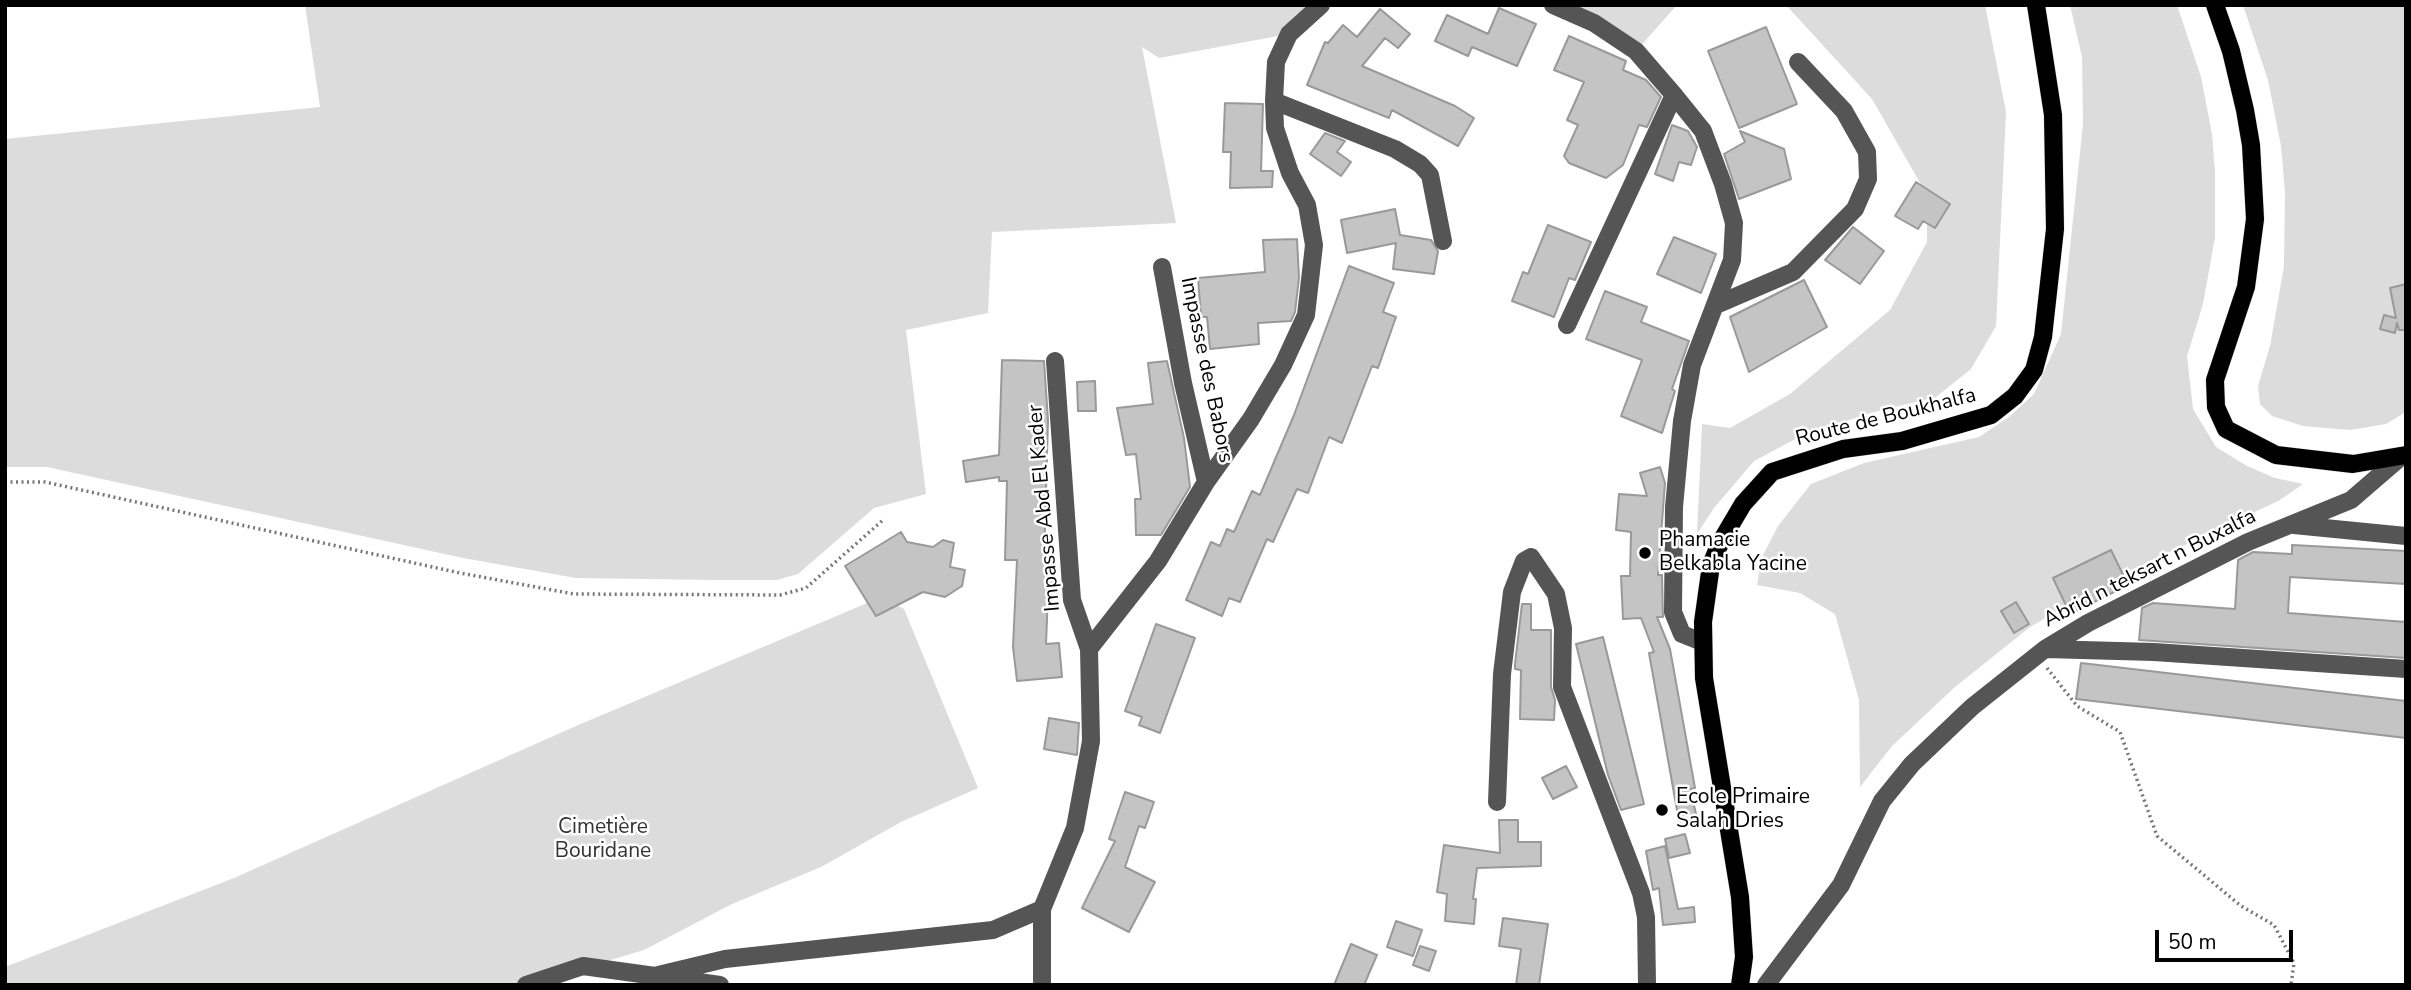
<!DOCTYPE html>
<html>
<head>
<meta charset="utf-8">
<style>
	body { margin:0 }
	#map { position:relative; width:2411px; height:990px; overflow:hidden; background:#fff; font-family:"Nunito Sans",sans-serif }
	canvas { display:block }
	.frame { position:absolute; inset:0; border:7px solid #000; pointer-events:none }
	.scale { position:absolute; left:2155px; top:930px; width:138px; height:32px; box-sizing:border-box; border:4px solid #000; border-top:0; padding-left:9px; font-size:21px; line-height:24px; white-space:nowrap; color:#000; -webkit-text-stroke:5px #fff; paint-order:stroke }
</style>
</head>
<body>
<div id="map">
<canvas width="2411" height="990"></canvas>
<div class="frame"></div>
<div class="scale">50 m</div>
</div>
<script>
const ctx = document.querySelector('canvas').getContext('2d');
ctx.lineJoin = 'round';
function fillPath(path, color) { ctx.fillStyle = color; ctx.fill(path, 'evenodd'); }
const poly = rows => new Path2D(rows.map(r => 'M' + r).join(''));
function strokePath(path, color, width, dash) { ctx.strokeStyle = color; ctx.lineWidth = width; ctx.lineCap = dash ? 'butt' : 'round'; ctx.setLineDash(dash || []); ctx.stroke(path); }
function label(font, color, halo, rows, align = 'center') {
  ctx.font = font + ' "Nunito Sans",sans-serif'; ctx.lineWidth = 5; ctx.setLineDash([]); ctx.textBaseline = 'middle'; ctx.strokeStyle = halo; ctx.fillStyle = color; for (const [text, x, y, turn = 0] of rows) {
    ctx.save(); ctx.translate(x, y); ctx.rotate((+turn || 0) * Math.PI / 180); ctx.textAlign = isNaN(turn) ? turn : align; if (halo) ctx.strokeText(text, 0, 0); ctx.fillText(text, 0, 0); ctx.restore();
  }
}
const green = poly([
	[305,5,1321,5,1289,34,1159,58,1142,47,1176,223,992,232,988,313,906,330,926,494,874,508,798,574,777,580,717,580,576,578,463,558,47,467,5,467,5,139,320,107],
	[1553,5,1677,5,1636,51],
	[1786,5,1985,5,2006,112,1996,326,1971,369,1936,397,1870,413,1801,436,1754,461,1714,508,1697,534,1702,424,1730,428,1790,394,1890,310,1927,242,1927,195,1872,99],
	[2070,5,2177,5,2201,77,2212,134,2215,173,2215,237,2203,304,2187,356,2193,409,2216,447,2247,466,2275,478,2303,484,2280,500,2117,577,2030,627,1955,687,1892,746,1860,787,1859,700,1835,614,1800,593,1757,585,1761,559,1778,526,1811,484,1864,463,1979,437,2009,417,2034,394,2061,334,2083,124,2082,57],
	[2243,5,2406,5,2406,412,2386,424,2350,430,2303,426,2272,416,2260,404,2258,386,2270,346,2284,266,2285,193,2281,146,2268,80],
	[872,601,889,601,904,609,978,788,901,822,821,867,732,904,644,950,526,985,5,985,5,967,234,878,576,726]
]);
const building = poly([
	[1499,8,1536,24,1517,66,1472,47,1468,56,1435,41,1447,15,1488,34,1499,8],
	[1380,9,1410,34,1398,48,1385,38,1362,66,1455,106,1474,118,1458,146,1392,110,1389,118,1307,85,1325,42,1328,43,1343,25,1357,37,1380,9],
	[1766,27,1797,104,1739,128,1708,51,1766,27],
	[1569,36,1626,61,1623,70,1646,80,1661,97,1647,127,1639,125,1623,165,1606,178,1569,163,1564,156,1578,125,1567,120,1584,82,1554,70,1569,36],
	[1225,103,1263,104,1261,171,1273,171,1272,187,1230,188,1231,152,1223,152,1225,103],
	[1672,125,1688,131,1697,147,1691,165,1679,162,1673,181,1655,174,1672,125],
	[1740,131,1784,149,1791,179,1739,199,1724,154,1745,142,1740,131],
	[1325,133,1345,141,1337,152,1351,162,1341,176,1310,154,1325,133],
	[1916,182,1950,204,1935,228,1923,221,1918,229,1895,216,1916,182],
	[1395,209,1400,235,1431,240,1438,251,1434,274,1393,269,1396,243,1347,253,1341,220,1395,209],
	[1548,225,1591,242,1575,280,1569,278,1554,317,1512,301,1523,272,1528,274,1548,225],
	[1853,227,1884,251,1860,284,1825,260,1853,227],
	[1674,237,1716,254,1701,293,1657,274,1674,237],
	[1297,239,1299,278,1295,312,1291,321,1258,323,1259,344,1210,349,1207,317,1201,317,1198,278,1265,272,1263,240,1297,239],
	[1349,266,1394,283,1383,312,1396,317,1378,368,1372,366,1342,443,1329,437,1308,493,1297,489,1273,542,1267,539,1240,602,1229,598,1222,616,1186,600,1211,542,1220,546,1227,529,1234,532,1252,491,1260,495,1294,415,1349,266],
	[1804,280,1827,327,1749,372,1730,317,1804,280],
	[2406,284,2406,330,2399,330,2397,323,2395,333,2380,329,2384,315,2396,318,2390,288,2406,284],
	[1605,291,1647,307,1641,322,1689,341,1672,389,1675,391,1662,433,1621,416,1642,360,1586,339,1605,291],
	[1002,360,1044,361,1048,420,1044,563,1054,563,1053,594,1048,594,1046,644,1059,643,1062,677,1017,681,1013,647,1017,560,1005,560,1007,481,999,481,999,477,966,482,963,461,999,455,1002,360],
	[1167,361,1184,438,1190,487,1161,535,1136,535,1135,499,1141,499,1136,454,1126,455,1117,408,1153,404,1148,363,1167,361],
	[1095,381,1096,411,1078,411,1077,382,1095,381],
	[1660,467,1665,483,1658,575,1662,575,1663,617,1657,617,1670,649,1695,788,1690,789,1698,822,1680,827,1649,653,1654,652,1641,618,1623,619,1621,576,1630,576,1631,532,1616,530,1619,494,1647,496,1640,473,1660,467],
	[901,532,907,542,933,547,943,540,954,543,950,567,965,570,962,586,945,597,923,592,876,616,845,566,901,532],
	[2292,545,2406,551,2406,584,2290,577,2288,613,2406,622,2406,658,2139,640,2142,608,2153,603,2235,609,2238,560,2253,552,2292,554,2292,545],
	[2111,550,2128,585,2070,614,2053,578,2111,550],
	[2016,602,2029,624,2014,633,2001,611,2016,602],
	[1522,604,1531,604,1531,630,1551,630,1551,687,1555,700,1554,720,1520,719,1521,670,1515,669,1515,664,1522,604],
	[1156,624,1195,638,1160,733,1139,725,1142,717,1125,711,1156,624],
	[1603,637,1644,804,1621,810,1608,775,1576,644,1603,637],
	[2081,663,2406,701,2406,738,2076,699,2081,663],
	[1049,718,1079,723,1077,755,1044,749,1049,718],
	[1566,766,1577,787,1553,799,1542,778,1566,766],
	[1125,792,1154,802,1145,828,1139,826,1125,867,1155,882,1129,932,1082,908,1115,841,1109,839,1125,792],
	[1499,820,1518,820,1518,842,1541,842,1541,866,1477,868,1473,899,1476,899,1474,924,1445,921,1447,894,1437,892,1444,845,1500,853,1499,820],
	[1685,834,1690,853,1669,858,1665,839,1685,834],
	[1665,846,1678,909,1694,907,1695,922,1663,925,1659,888,1653,890,1646,851,1665,846],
	[1503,918,1548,924,1539,985,1516,985,1521,949,1499,946,1503,918],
	[1396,921,1422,930,1413,956,1387,947,1396,921],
	[1351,944,1377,955,1364,985,1334,985,1351,944],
	[1420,946,1436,951,1429,971,1413,965,1420,946]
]);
const path = poly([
	[5,482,45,482,460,573,574,594,780,595,806,588,883,520],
	[2047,668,2077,706,2120,732,2157,836,2241,906,2274,925,2294,963,2291,985]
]);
const minor = poly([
	[1553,5,1594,23,1636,51,1674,95,1703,131,1723,184,1734,223,1732,260,1692,365,1682,421,1674,507,1673,612,1682,634,1702,642],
	[1274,101,1395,149,1420,164,1430,175,1443,241],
	[1162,267,1183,383,1206,482],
	[1716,305,1793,272,1855,209,1868,179,1867,152,1844,111,1798,62],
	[1567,325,1674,95],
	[1055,361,1072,600,1089,649],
	[2294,525,2406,536],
	[2045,649,2154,652,2406,669],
	[1497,802,1502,674,1512,592,1524,561,1531,557,1556,594,1563,628,1562,687,1641,893,1646,917,1647,985],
	[654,976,725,959,993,930,1042,909],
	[526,985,583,966,720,985],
	[1042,985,1042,909,1075,828,1091,741,1089,649,1158,561,1206,482,1251,419,1283,365,1306,315,1314,245,1307,205,1290,173,1275,128,1274,101,1276,62,1289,34,1321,5],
	[1766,985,1841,885,1882,801,1912,764,1972,707,2045,649,2088,623,2248,542,2351,500,2402,456]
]);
const major = poly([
	[2215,5,2231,51,2245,110,2251,145,2255,219,2246,287,2215,380,2216,407,2226,429,2276,455,2353,464,2406,455],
	[1740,985,1744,957,1740,897,1704,678,1703,622,1711,565,1720,543,1743,504,1772,472,1843,449,1902,441,1991,415,2015,396,2034,370,2043,337,2055,229,2053,115,2036,5]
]);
const markers = [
	[1645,553,7,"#000"],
	[1662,810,7,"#000"]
];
const streetNames = [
	["Impasse des Babors",1206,370,78],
	["Route de Boukhalfa",1886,418,-14],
	["Impasse Abd El Kader",1045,508,-95],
	["Abrid n teksart n Buxalfa",2150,569,-27]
];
const poiNames = [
	["Phamacie",1659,541],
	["Belkabla Yacine",1659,565],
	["Ecole Primaire",1676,798],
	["Salah Dries",1676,822]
];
const parkNames = [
	["Cimetière",603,828],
	["Bouridane",603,852]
];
fillPath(green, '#dcdcdc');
fillPath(building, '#c4c4c4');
strokePath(building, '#999', 2);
strokePath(major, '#dbdbdb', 19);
strokePath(path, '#777', 3.5, [2, 3.5]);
strokePath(minor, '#555', 18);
strokePath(major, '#000', 18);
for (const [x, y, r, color] of markers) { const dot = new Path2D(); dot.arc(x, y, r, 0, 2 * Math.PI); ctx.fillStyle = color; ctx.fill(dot); strokePath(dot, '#fff', 2.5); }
label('21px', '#000', '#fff', streetNames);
label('21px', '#000', '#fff', poiNames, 'left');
label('21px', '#333', '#fff', parkNames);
</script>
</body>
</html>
